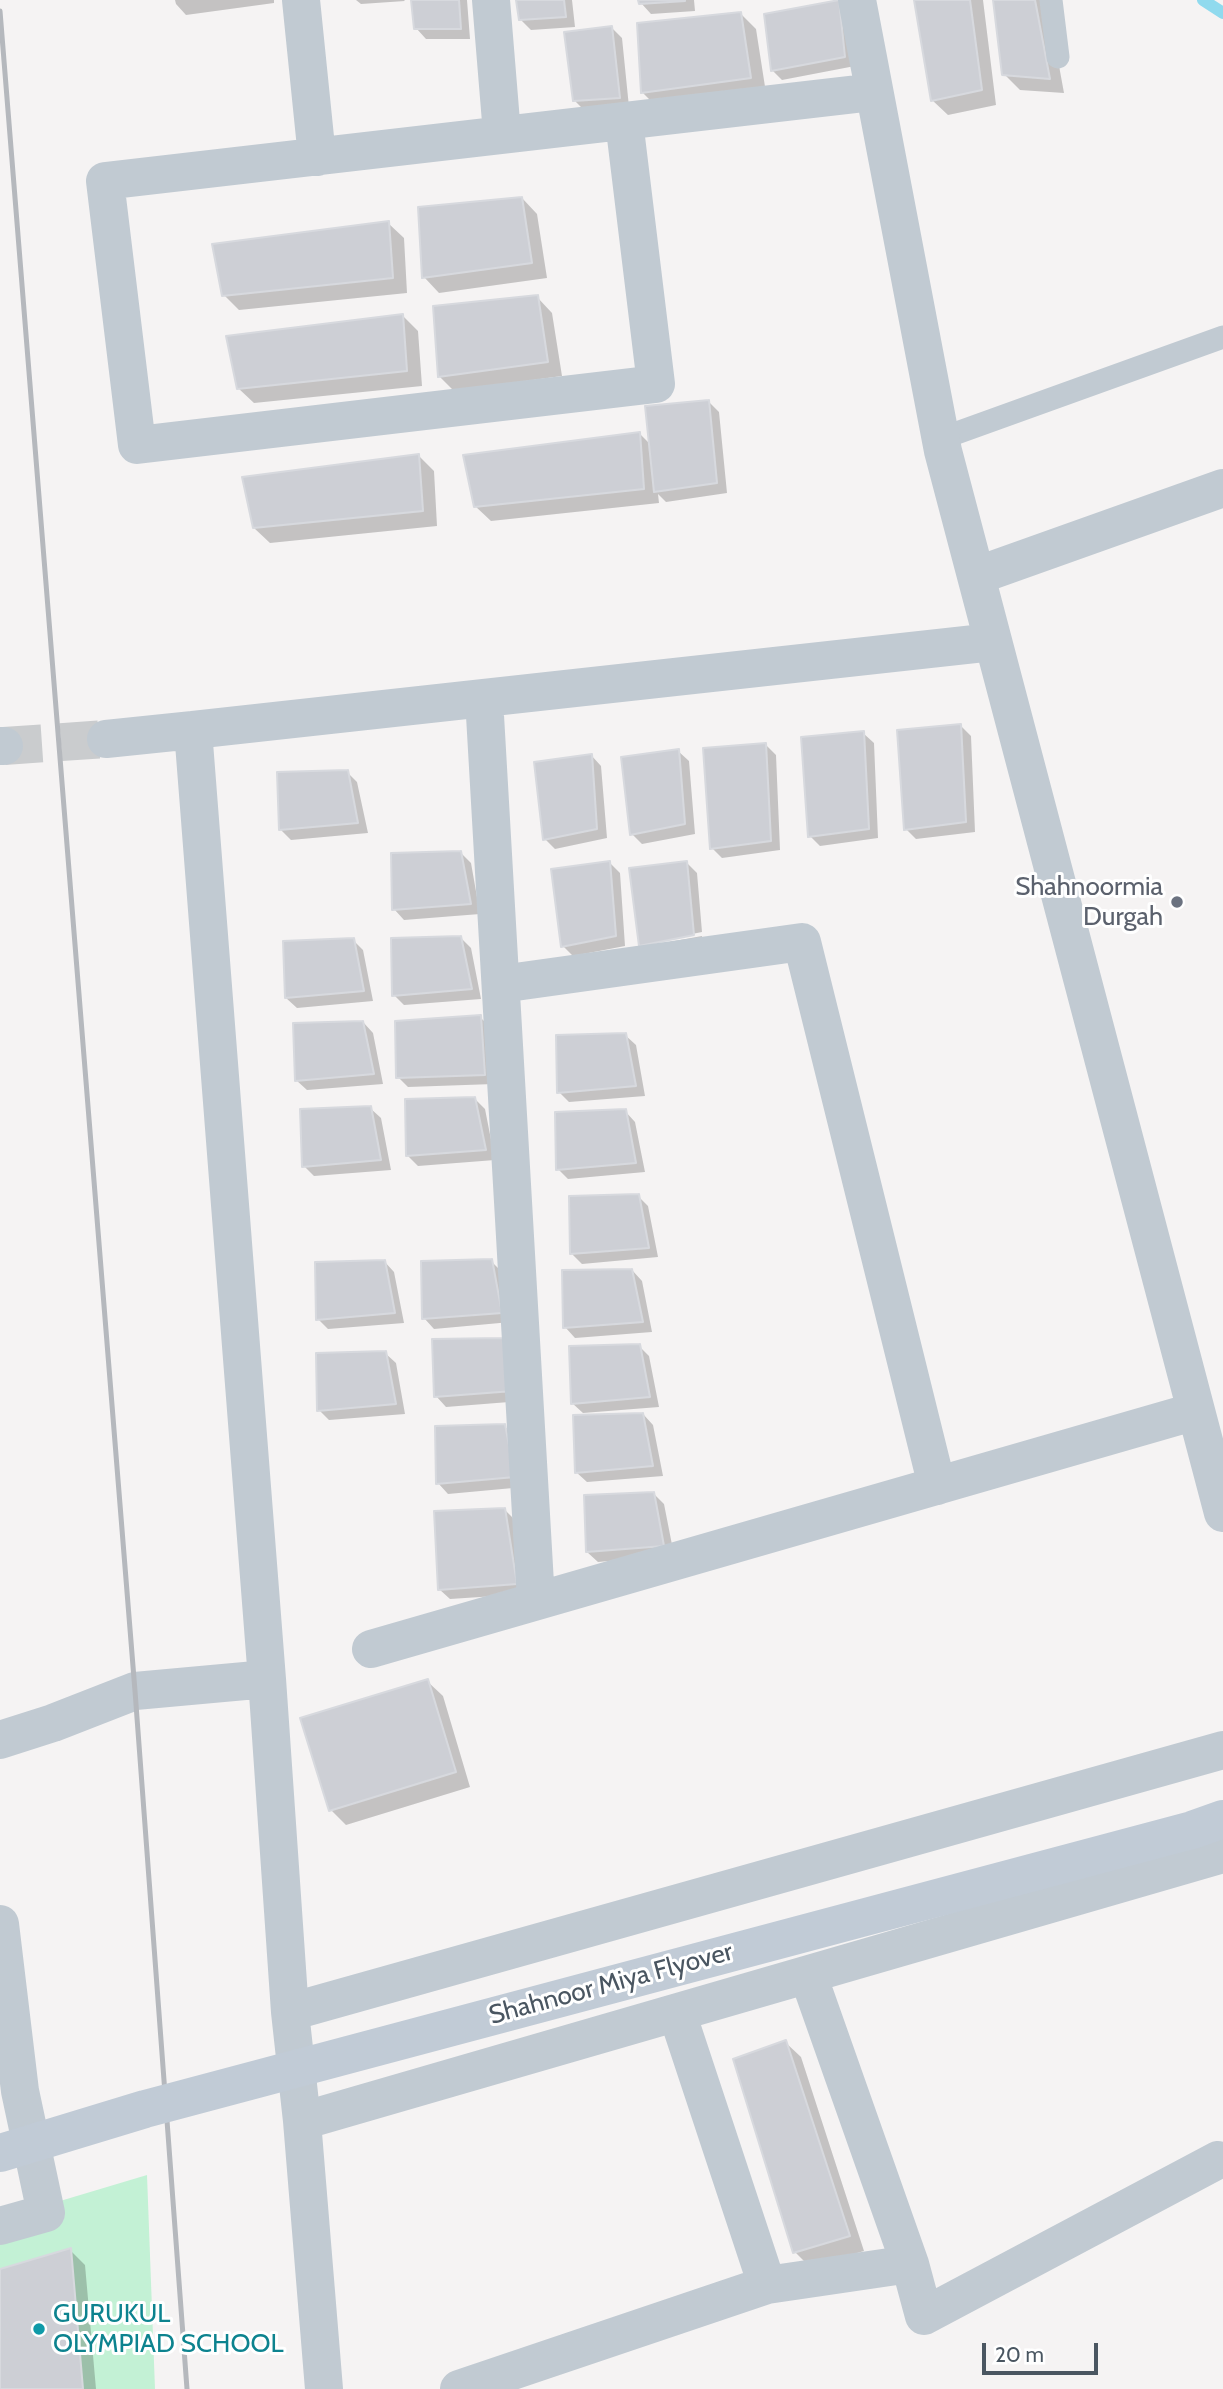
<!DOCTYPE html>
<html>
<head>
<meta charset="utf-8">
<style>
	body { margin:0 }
	#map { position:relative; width:1223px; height:2389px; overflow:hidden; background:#f5f3f3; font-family:Cabin,sans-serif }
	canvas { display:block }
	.scale { position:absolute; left:982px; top:2343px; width:116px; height:32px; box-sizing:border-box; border:4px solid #4a5661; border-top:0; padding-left:9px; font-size:21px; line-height:24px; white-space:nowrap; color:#4a5661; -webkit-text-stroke:5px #fff; paint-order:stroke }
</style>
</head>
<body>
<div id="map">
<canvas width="1223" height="2389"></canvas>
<div class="scale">20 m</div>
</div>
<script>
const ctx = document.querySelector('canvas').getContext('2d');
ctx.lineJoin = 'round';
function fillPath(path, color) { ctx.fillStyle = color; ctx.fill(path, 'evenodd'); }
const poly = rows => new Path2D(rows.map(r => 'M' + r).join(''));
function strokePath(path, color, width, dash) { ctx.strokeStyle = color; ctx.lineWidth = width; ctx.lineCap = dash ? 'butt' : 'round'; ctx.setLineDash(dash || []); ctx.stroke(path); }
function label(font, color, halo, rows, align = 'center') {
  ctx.font = font + ' Cabin,sans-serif'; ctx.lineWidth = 6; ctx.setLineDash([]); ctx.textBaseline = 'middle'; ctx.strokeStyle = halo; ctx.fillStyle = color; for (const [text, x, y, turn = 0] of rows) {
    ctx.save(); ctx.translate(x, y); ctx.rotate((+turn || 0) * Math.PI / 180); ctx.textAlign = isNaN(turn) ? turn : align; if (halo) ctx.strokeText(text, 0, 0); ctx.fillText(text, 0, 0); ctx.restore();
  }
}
const green = poly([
	[147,2175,155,2389,0,2389,0,2219]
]);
const shadow = poly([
	[175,0,274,0,274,3,186,15,176,4],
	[356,0,404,0,405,1,361,4],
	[413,0,467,0,470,39,426,39,416,28],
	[518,0,572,0,575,27,531,30,521,20],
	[640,0,694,0,695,11,651,14,641,3],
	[916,0,983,0,996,105,948,115,932,100],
	[995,0,1047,0,1064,93,1020,90,1004,74],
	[838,1,855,66,782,80,772,70],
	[741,14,756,29,766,93,658,108,643,93],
	[612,28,622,38,629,107,585,111,575,101],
	[522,198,537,214,547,278,439,293,424,277],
	[388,223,404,238,407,293,239,310,224,295],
	[537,297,552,313,562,376,454,391,439,376],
	[403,316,418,331,422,386,254,403,238,388],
	[708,401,719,412,727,493,666,502,658,494,659,503,491,521,475,506,640,434,651,445],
	[419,456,434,471,437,526,270,543,254,528],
	[961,726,971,736,975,832,916,839,906,829],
	[863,733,874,743,878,838,820,846,810,836],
	[766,745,776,755,780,850,722,858,712,848],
	[678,751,689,761,695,834,642,844,632,834],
	[591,755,601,766,607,838,555,849,545,839],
	[347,772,357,782,368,833,291,840,281,830],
	[460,852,471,863,480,914,404,920,394,909],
	[609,862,620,873,625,946,573,956,563,946],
	[687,863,697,873,702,932,647,943,647,946,702,936,703,945,651,955,640,945,631,870],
	[461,938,471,948,481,999,404,1005,394,995],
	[353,940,363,950,373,1001,297,1008,286,998],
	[480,1017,490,1027,494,1084,408,1087,398,1077],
	[363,1022,373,1033,383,1084,307,1090,296,1080],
	[625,1035,636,1045,645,1096,569,1102,559,1092],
	[475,1099,485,1109,495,1160,418,1166,408,1156],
	[370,1108,381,1118,391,1170,314,1176,304,1166],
	[625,1111,635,1122,645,1172,568,1179,558,1169],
	[638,1196,648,1206,658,1257,582,1264,572,1254],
	[384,1261,394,1272,404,1323,328,1329,318,1319],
	[491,1261,501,1271,511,1322,434,1329,424,1318],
	[632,1270,642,1281,652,1332,575,1338,565,1327],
	[434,1341,522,1401,446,1407,436,1396],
	[639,1346,649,1356,659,1407,583,1413,572,1403],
	[385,1353,396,1363,405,1414,329,1420,319,1410],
	[643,1414,653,1425,663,1476,587,1482,576,1472],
	[504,1426,515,1436,524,1487,448,1494,438,1483],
	[654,1494,664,1504,674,1555,598,1562,587,1552],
	[505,1510,515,1520,526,1594,450,1599,439,1589],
	[427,1681,443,1696,470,1787,346,1825,331,1810],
	[785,2042,801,2057,864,2251,810,2267,795,2252],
	[70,2250,85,2265,96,2389,0,2389,0,2271]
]);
const stream = poly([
	[1203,0,1223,13]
]);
const building = poly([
	[411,0,459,0,461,29,414,29,411,0],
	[516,0,564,0,566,17,519,20,516,0],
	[638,0,685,0,685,1,639,4,638,0],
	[839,0,845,57,771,71,764,14,839,0],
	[914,0,970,0,982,90,931,101,914,0],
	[993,0,1035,0,1050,79,1002,75,993,0],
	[741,12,751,78,641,93,637,23,741,12],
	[612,26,620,98,573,101,564,32,612,26],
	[522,197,532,263,422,278,418,207,522,197],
	[389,221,393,278,222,296,212,244,389,221],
	[538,295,548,362,438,377,433,306,538,295],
	[403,314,407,371,237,389,226,336,403,314],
	[709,400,717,483,654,492,645,406,709,400],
	[640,432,644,489,474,507,463,455,640,432],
	[419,454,423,511,253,528,242,477,419,454],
	[961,724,966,822,904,830,897,730,961,724],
	[864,731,869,829,808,837,801,737,864,731],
	[766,743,771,841,710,849,703,748,766,743],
	[679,749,685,824,630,835,621,757,679,749],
	[592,754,597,829,543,840,534,762,592,754],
	[348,770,358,823,279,830,277,772,348,770],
	[461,851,471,904,392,910,391,853,461,851],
	[610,861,616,936,561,947,551,869,610,861],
	[687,861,694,935,639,946,629,868,687,861],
	[461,936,472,989,392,996,391,938,461,936],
	[354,938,364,991,285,998,283,941,354,938],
	[481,1015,485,1075,396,1078,395,1021,481,1015],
	[363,1021,374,1074,295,1081,293,1023,363,1021],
	[626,1033,636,1086,557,1093,556,1035,626,1033],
	[475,1097,486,1150,406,1156,405,1099,475,1097],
	[371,1106,381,1160,302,1167,300,1109,371,1106],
	[626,1109,636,1163,556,1170,555,1112,626,1109],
	[639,1194,649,1248,570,1254,569,1196,639,1194],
	[492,1259,502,1313,422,1319,421,1261,492,1259],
	[385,1260,395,1313,316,1320,315,1262,385,1260],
	[632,1269,643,1322,563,1328,562,1270,632,1269],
	[503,1338,513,1391,434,1397,432,1339,503,1338],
	[640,1344,650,1397,571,1404,569,1346,640,1344],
	[386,1351,396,1404,317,1411,316,1353,386,1351],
	[643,1413,653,1466,575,1473,573,1415,643,1413],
	[505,1424,515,1477,436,1484,435,1426,505,1424],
	[654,1492,664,1546,586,1552,584,1495,654,1492],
	[505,1508,517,1584,438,1590,434,1511,505,1508],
	[428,1679,456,1772,329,1811,300,1718,428,1679],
	[786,2040,850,2236,793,2253,733,2059,786,2040],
	[71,2248,83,2389,0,2389,0,2269,71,2248]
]);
const minorTunnel = poly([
	[4,746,106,739]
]);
const service = poly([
	[1051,0,1058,57],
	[940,439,1223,337]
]);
const minor = poly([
	[301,0,317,157],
	[491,0,502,134],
	[857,0,943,451,1223,1513],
	[624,121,656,384,137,445,105,181,874,92],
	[976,576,1223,488],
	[484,698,536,1601],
	[106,739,193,730],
	[0,746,4,746],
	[501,984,802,942,937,1486],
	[371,1649,1196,1411],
	[0,1740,53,1723,135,1691,267,1679],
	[0,1924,20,2091,46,2213,0,2226],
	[808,1975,910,2264,924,2316,1218,2160],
	[290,2012,1223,1750],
	[677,2013,767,2285],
	[302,2121,1223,1854],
	[324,2389,302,2121,290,2012,267,1679,193,730,993,642],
	[459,2389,767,2285,910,2264]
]);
const rail = poly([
	[0,11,135,1691,187,2389]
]);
const secondaryBridge = poly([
	[0,2153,145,2109,1192,1830,1223,1819]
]);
const markers = [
	[1177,902,7,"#6b7280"],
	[39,2329,7,"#0f9aa8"]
];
const worshipNames = [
	["Shahnoormia",1163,887],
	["Durgah",1163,917]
];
const streetNames = [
	["Shahnoor Miya Flyover",611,1984,-15]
];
const cultureNames = [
	["GURUKUL",53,2314],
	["OLYMPIAD SCHOOL",53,2344]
];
fillPath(green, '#c3f1d5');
fillPath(shadow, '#0003');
strokePath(stream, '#90daee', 12);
fillPath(building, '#cdcfd5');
strokePath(building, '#d7d9de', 2);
strokePath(minorTunnel, '#caccce', 38, [38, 19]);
strokePath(service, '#c1cad2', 23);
strokePath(minor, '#c1cad2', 38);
strokePath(rail, '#b5b8bd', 5);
strokePath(secondaryBridge, '#c1cbd6', 38);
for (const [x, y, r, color] of markers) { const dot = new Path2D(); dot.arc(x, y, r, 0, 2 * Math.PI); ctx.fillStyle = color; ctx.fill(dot); strokePath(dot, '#fff', 2.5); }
label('26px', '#5b616d', '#fff', worshipNames, 'right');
label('26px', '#4a5661', '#fff', streetNames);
label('26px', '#0d838f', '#fff', cultureNames, 'left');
</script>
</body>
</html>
